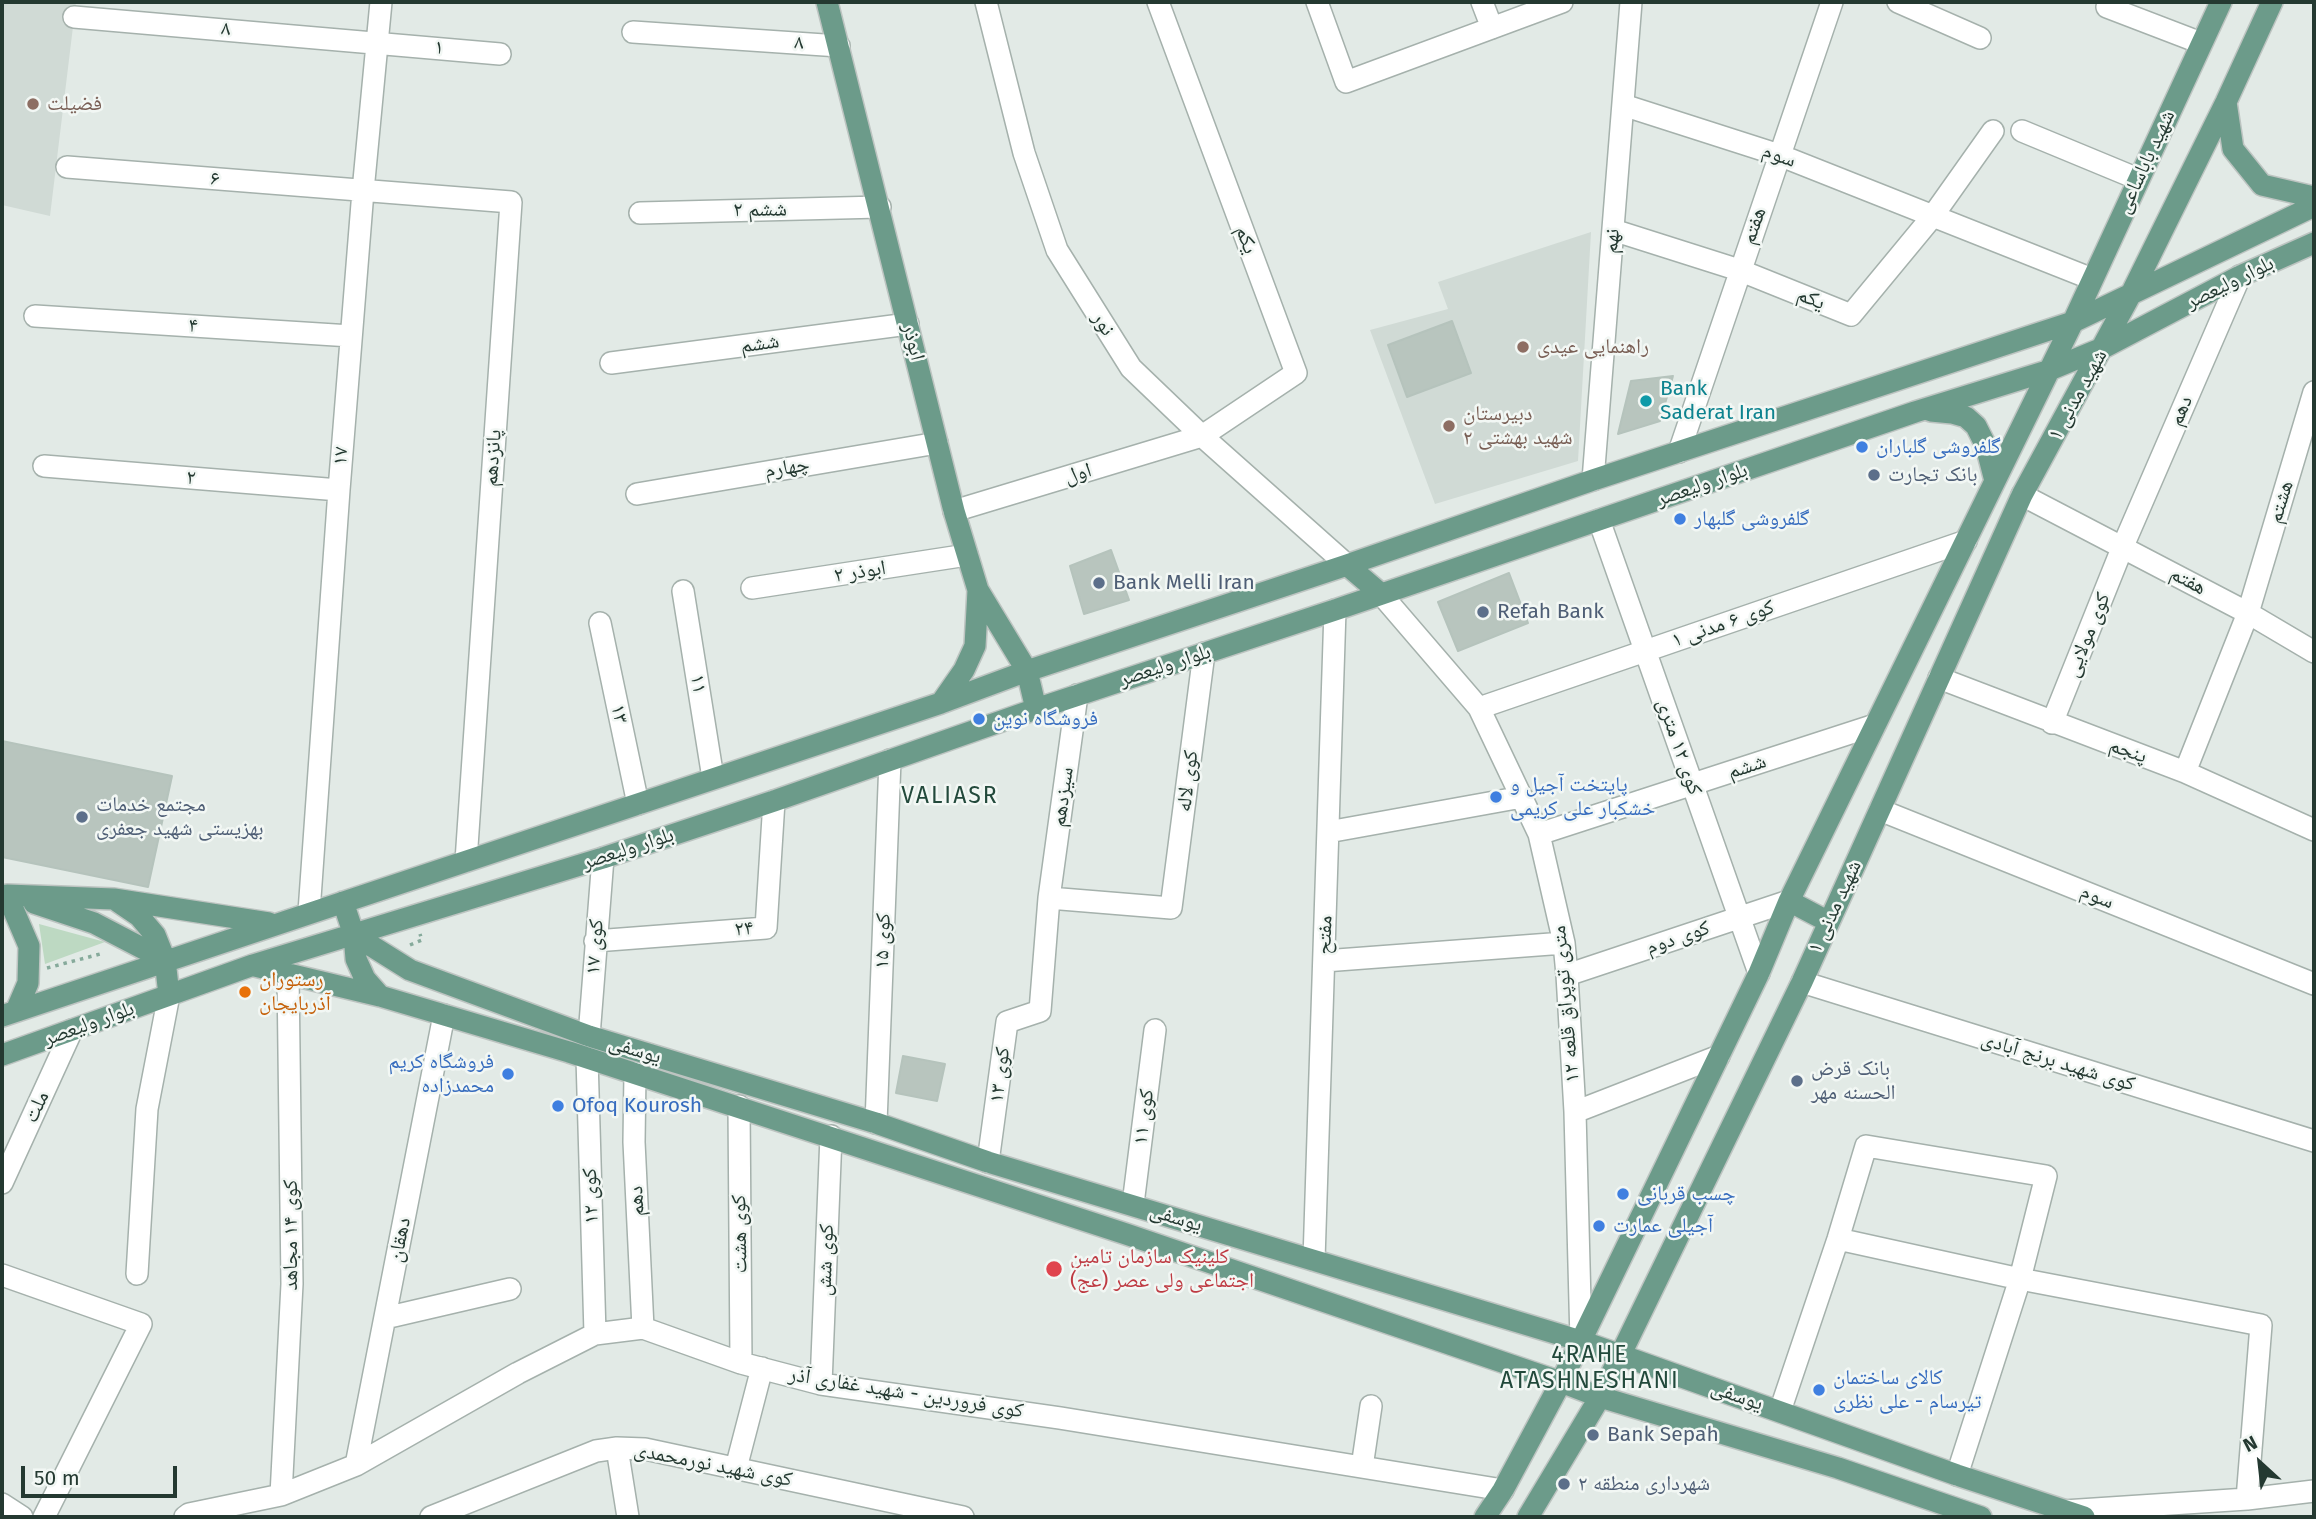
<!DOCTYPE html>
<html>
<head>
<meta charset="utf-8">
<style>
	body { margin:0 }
	#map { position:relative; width:2316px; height:1519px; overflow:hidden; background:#e2eae6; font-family:"Fira Sans",sans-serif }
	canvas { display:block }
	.frame { position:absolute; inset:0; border:4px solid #243931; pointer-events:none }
	.north { position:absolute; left:2225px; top:1428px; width:70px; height:70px; -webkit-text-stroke:5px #f2f7f4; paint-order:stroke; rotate:333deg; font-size:19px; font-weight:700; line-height:28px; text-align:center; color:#243931 }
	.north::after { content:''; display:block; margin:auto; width:24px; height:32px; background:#243931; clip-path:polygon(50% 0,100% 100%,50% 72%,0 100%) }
	.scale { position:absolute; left:21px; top:1466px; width:156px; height:32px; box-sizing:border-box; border:4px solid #243931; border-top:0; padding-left:9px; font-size:21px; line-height:24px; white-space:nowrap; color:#243931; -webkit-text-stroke:5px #f2f7f4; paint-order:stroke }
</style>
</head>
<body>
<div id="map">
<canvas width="2316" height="1519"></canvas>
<div class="frame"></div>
<div class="north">N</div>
<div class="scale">50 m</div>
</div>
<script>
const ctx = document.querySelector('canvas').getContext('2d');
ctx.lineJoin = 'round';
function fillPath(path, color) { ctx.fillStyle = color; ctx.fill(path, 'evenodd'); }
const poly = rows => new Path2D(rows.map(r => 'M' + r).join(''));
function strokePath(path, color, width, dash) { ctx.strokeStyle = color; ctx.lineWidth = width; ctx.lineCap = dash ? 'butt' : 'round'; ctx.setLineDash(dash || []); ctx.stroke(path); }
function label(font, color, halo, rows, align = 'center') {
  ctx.font = font + ' "Fira Sans","Noto Naskh Arabic",sans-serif'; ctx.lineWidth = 5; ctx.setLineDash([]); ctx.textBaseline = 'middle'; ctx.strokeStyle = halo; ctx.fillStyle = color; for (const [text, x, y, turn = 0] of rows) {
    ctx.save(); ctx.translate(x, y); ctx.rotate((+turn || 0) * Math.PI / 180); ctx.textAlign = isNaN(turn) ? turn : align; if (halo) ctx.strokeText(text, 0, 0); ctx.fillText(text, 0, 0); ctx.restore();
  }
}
const built = poly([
	[2,2,76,2,50,216,2,205],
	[1591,232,1578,461,1435,504,1370,330,1448,309,1438,282]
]);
const green = poly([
	[39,924,105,942,45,964]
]);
const building = poly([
	[1452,321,1471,373,1407,397,1388,345,1452,321],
	[1673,376,1660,421,1618,434,1631,381,1673,376],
	[1111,550,1129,600,1084,614,1070,566,1111,550],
	[1509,573,1528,623,1458,651,1438,602,1509,573],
	[2,741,172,776,148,887,2,857,2,741],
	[903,1056,945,1064,937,1101,896,1093,903,1056]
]);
const path = poly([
	[410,945,422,940,420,934],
	[47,968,104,953]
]);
const minor = poly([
	[986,2,1024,153,1057,250,1131,368,1202,436,1347,565],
	[1317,2,1346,82,1562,2],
	[1482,2,1492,28],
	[1898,2,1980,38],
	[2107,7,2201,43],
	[74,17,500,54],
	[633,32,839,46],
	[1623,105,1779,155,2092,279],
	[2022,131,2138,179],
	[67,167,511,202,466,861],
	[640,213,880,207],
	[1613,230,1739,270,1851,315,1932,217,1993,131],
	[35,316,351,336],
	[611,363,908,324],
	[1679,452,1832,2],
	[44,466,339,490],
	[1593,480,1631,2],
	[637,494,937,443],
	[2022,495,2248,613,2314,652],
	[954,511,1202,436,1296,373,1158,2],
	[1599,520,1759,973],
	[752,588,967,555],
	[683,591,713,778],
	[1381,594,1479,708,1539,834,1564,943,1567,975,1575,1112,1581,1341],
	[600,623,638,804],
	[1939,678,2185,772,2314,830],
	[1479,708,1966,541],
	[2052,723,2123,546,2240,276],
	[2185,772,2248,613,2314,392],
	[1880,810,2314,984],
	[1328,832,1522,797],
	[1539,834,1875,725],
	[1049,898,1171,908,1204,653],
	[309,912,339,490,363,191,381,2],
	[595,941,766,928,774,801],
	[1324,961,1564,943],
	[1567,975,1789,901],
	[1802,982,2314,1141],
	[589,1036,603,858],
	[587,1058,595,1334],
	[635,1073,634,1142,643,1328],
	[739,1106,741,1363],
	[1575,1112,1719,1056],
	[876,1123,890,760],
	[988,1162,1007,1022,1040,1011,1049,898,1077,695],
	[2,1183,72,1030],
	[1133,1204,1155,1030],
	[1838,1239,2020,1279,2261,1325,2247,1499],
	[1314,1260,1335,610],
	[137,1274,147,1109,169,995],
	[2,1275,141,1324,44,1517],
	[385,1318,510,1289],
	[821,1384,831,1136],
	[1780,1411,1838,1239,1866,1146,2046,1176,2020,1279,1957,1475],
	[617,1448,628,1517],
	[356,1465,444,1015],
	[1362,1467,1371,1406],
	[736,1468,762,1368],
	[281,1495,292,1284,288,974],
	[2,1504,22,1517],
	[2064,1511,2247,1499,2314,1491],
	[185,1517,189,1514,281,1495,356,1465,518,1373,595,1334,643,1328,741,1363,821,1384,1060,1418,1503,1490],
	[431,1517,596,1451,617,1448,645,1449,963,1517]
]);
const major = poly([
	[827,2,954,511,978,590,1027,671,1036,709],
	[2226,102,2233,149,2262,185,2314,197],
	[1931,411,1952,413,1966,417,1976,426,1986,446,1995,481],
	[1347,565,1381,594],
	[941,703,964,670,975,646,978,590],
	[7,895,114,899,269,923],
	[7,895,29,946,28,983,16,1011],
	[117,901,139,916,155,935,165,960,169,995],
	[1789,901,1827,921],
	[343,902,354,935,356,959,365,979,380,996],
	[34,903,94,923,165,960],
	[354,935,410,970,589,1036,876,1123,988,1162,1581,1341,1957,1475,2084,1517],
	[255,966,380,996,569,1052,1126,1234,1561,1382,1600,1397,1838,1468,1981,1517],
	[2,1016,941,703,1027,671,1347,565,1593,480,2073,322,2314,206],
	[2,1055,253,965,603,858,774,801,1036,709,1335,610,1915,412,2047,371,2105,347,2240,276,2314,243],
	[1485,1517,1503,1490,1561,1382,1759,973,1789,901,2073,322,2221,2],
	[1528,1517,1600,1397,1802,982,2022,495,2132,292,2226,102,2272,2]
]);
const markers = [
	[33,104,7,"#8d6e63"],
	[1523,347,7,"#8d6e63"],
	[1646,401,7,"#0f9aa8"],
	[1449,426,7,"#8d6e63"],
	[1862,447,7,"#3f7fe0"],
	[1874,475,7,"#5c6f8a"],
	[1680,519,7,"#3f7fe0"],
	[1099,583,7,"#5c6f8a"],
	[1483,612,7,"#5c6f8a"],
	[979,719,7,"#3f7fe0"],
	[1496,797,7,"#3f7fe0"],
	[82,817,7,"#5c6f8a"],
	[245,992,7,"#e8710a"],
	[508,1074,7,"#3f7fe0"],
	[1797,1081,7,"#5c6f8a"],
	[558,1106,7,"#3f7fe0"],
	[1623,1194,7,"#3f7fe0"],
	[1599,1226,7,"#3f7fe0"],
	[1054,1269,9,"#e0444e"],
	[1819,1390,7,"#3f7fe0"],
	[1593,1435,7,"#5c6f8a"],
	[1564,1484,7,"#5c6f8a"]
];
const streetNames = [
	["۸",226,29,5],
	["۸",799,43,4],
	["۱",439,48,6],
	["سوم",1779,156,20],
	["شهید باباساعی",2146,162,-65],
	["۶",215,179,5],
	["ششم ۲",760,210,-1],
	["هفتم",1754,226,-71],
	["یکم",1246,240,70],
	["نهم",1612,241,-85],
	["بلوار ولیعصر",2230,283,-26],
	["یکم",1811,299,22],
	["نور",1103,324,58],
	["۴",193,326,4],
	["ابوذر",913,342,76],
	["ششم",760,344,-8],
	["شهید مدنی ۱",2078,395,-61],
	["دهم",2181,411,-67],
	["۱۷",341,456,-85],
	["پانزدهم",493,458,-86],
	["چهارم",787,468,-9],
	["اول",1078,474,-17],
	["۲",191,478,5],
	["بلوار ولیعصر",1702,485,-19],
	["هشتم",2281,502,-73],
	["۲ ابوذر",860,572,-9],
	["هفتم",2188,581,28],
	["کوی ۶ مدنی ۱",1723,624,-19],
	["کوی مولایی",2088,635,-68],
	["بلوار ولیعصر",1165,666,-18],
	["۱۱",698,684,81],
	["۱۳",619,714,78],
	["کوی ۱۲ متری",1679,747,71],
	["پنجم",2128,751,20],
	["ششم",1747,767,-18],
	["کوی لاله",1188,781,-83],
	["سیزدهم",1063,797,-82],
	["بلوار ولیعصر",628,849,-18],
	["سوم",2097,897,22],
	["شهید مدنی ۱",1835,907,-65],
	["۲۴",744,929,-5],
	["مفتح",1325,935,-88],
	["کوی دوم",1678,938,-19],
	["کوی ۱۵",883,941,-88],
	["کوی ۱۷",595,947,-86],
	["۱۲ متری توپراق قلعه",1566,1004,-95],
	["بلوار ولیعصر",89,1024,-20],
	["یوسفی",635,1050,17],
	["کوی شهید برنج آبادی",2058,1062,17],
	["کوی ۱۳",1000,1075,-83],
	["ملت",37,1107,-65],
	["کوی ۱۱",1144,1117,-83],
	["کوی ۱۲",591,1196,-92],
	["دهم",637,1201,-93],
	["یوسفی",1176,1218,17],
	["کوی هشت",740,1234,-91],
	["کوی ۱۴ مجاهد",291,1235,-90],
	["دهقان",400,1240,-79],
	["کوی شش",826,1260,-88],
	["کوی فروردین - شهید غفاری آذر",906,1393,9],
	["یوسفی",1737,1396,19],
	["کوی شهید نورمحمدی",713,1465,11]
];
const educationNames = [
	["فضیلت",47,104],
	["راهنمایی عیدی",1537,347],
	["دبیرستان",1463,414],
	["شهید بهشتی ۲",1463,438]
];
const cultureNames = [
	["Bank",1660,389],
	["Saderat Iran",1660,413]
];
const shopNames = [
	["گلفروشی گلباران",1876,447],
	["گلفروشی گلبهار",1694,519],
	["فروشگاه نوین",993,719],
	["پایتخت آجیل و",1510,785],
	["خشکبار علی کریمی",1510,809],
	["فروشگاه کریم",494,1062,"right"],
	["محمدزاده",494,1086,"right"],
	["Ofoq Kourosh",572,1106],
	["چسب قربانی",1637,1194],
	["آجیلی عمارت",1613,1226],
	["کالای ساختمان",1833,1378],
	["تیرسام - علی نظری",1833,1402]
];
const serviceNames = [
	["بانک تجارت",1888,475],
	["Bank Melli Iran",1113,583],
	["Refah Bank",1497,612],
	["مجتمع خدمات",96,805],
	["بهزیستی شهید جعفری",96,829],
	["بانک قرض",1811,1069],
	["الحسنه مهر",1811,1093],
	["Bank Sepah",1607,1435],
	["شهرداری منطقه ۲",1578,1484]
];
const foodNames = [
	["رستوران",259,980],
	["آذربایجان",259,1004]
];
const healthNames = [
	["کلینیک سازمان تامین",1070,1257],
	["اجتماعی ولی عصر (عج)",1070,1281]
];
const neighbourhoodNames = [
	["VALIASR",950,797],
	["4RAHE",1590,1356],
	["ATASHNESHANI",1590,1382]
];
fillPath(built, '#d0dad5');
fillPath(green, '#bdd9c2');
fillPath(building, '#b8c5be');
strokePath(building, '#b5c3bc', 2);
strokePath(minor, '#a5b1ac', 24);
strokePath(major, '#bdc4c1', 24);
strokePath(path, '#86aa9b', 3.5, [3.5, 5]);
strokePath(minor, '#fff', 21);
strokePath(major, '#6c9b8a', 21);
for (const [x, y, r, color] of markers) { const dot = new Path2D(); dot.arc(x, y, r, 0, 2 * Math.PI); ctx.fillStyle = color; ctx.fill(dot); strokePath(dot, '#f2f7f4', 2.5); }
label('21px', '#243931', '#f2f7f4', streetNames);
label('21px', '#785e54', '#f2f7f4', educationNames, 'left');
label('21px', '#0d838f', '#f2f7f4', cultureNames, 'left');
label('21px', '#366cbe', '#f2f7f4', shopNames, 'left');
label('21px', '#4e5e75', '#f2f7f4', serviceNames, 'left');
label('21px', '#c56008', '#f2f7f4', foodNames, 'left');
label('21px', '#be3a42', '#f2f7f4', healthNames, 'left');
ctx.letterSpacing = '2px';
label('23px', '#22493b', '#f2f7f4', neighbourhoodNames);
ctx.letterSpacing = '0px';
</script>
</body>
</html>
